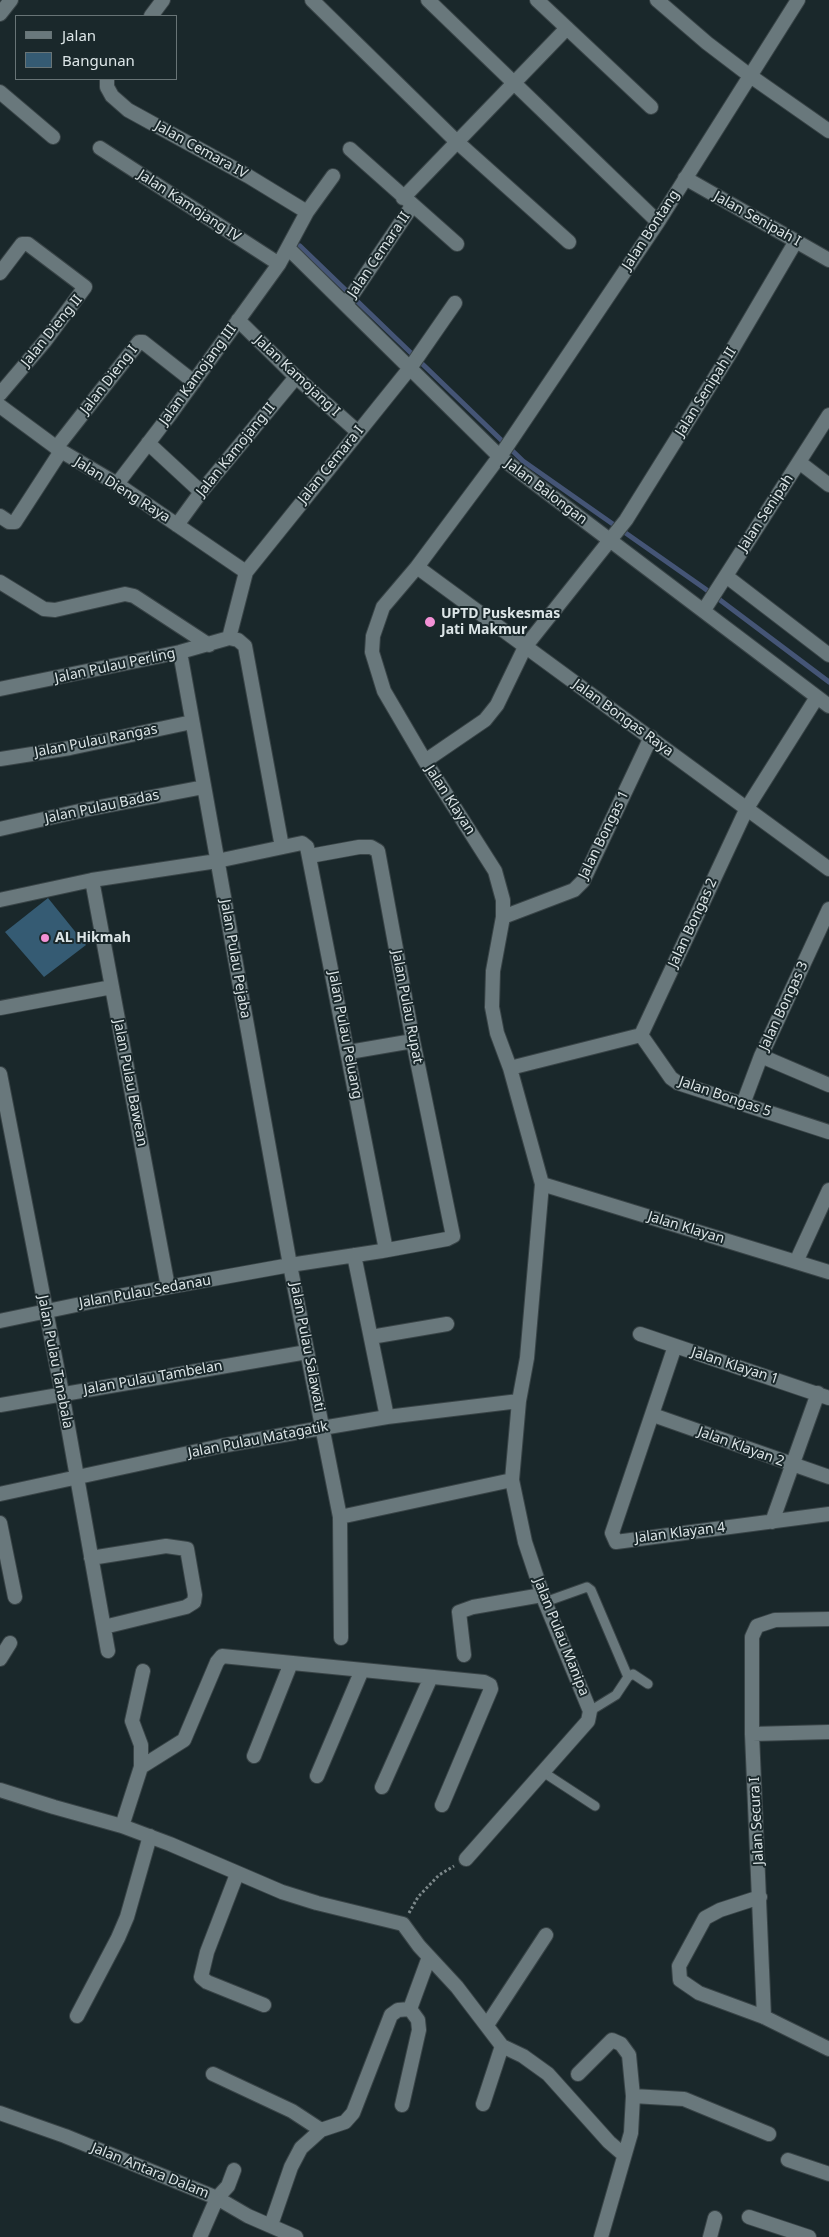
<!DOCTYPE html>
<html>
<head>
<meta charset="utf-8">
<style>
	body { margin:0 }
	#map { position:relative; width:829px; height:2237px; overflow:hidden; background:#1a282b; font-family:"Noto Sans",sans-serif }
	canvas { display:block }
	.legend { position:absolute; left:15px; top:15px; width:162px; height:65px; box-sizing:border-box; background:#1a282b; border:1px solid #687476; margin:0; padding:6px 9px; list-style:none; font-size:15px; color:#dce5e7 }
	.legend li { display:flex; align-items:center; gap:10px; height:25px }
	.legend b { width:25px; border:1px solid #687476 }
</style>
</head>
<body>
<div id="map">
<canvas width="829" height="2237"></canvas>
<ul class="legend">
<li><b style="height:6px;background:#69787c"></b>Jalan</li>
<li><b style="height:14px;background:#355b73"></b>Bangunan</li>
</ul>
</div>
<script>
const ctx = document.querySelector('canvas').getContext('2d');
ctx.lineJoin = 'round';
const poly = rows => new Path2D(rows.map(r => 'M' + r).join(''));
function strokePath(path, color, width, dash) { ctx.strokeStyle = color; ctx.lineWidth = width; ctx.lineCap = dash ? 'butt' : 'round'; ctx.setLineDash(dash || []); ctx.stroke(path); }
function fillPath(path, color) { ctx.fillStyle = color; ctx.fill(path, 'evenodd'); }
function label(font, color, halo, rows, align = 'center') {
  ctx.font = font + ' "Noto Sans",sans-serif'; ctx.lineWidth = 4; ctx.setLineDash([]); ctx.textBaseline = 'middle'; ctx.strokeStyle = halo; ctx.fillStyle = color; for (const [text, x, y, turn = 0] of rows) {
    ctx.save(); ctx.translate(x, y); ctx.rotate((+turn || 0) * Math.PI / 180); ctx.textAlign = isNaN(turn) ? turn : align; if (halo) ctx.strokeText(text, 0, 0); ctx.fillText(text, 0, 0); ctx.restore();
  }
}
const stream = poly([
	[300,246,523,461,704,588,829,682]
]);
const building = poly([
	[48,898,86,945,44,977,5,932]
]);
const path = poly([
	[409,1913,418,1897,439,1875,454,1866]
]);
const service = poly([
	[545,1602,587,1587,591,1590,628,1677],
	[590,1711,616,1695,628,1677,633,1674,648,1684],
	[543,1772,595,1806]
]);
const minor = poly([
	[312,0,456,141,569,242],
	[428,0,658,222],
	[537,0,651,107],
	[657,0,707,43,749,75,829,131],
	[0,14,11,0],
	[151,16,163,0],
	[107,79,107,87,112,96,128,110,248,176,307,212],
	[0,92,53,137],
	[100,148,279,264],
	[350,149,457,244],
	[685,178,829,260],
	[403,198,567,28],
	[289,249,500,457,829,706],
	[0,273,22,244,28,244,85,287,45,341,0,394],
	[346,304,412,206],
	[238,320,296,377,358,432],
	[0,406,61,451,117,484,246,572],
	[148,443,201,492],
	[56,448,139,342,143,342,194,382],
	[799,462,829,485],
	[117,484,169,416,279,264,307,212,333,176],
	[0,516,9,522,15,522,61,451],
	[177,525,201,492,296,377],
	[417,567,829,869],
	[726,576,829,655],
	[0,582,44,609,55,610,125,594,134,596,209,645],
	[704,610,829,415],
	[229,638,246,572,410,368,455,303],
	[229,638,238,640,245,646,282,847],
	[180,652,290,1265,340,1517,341,1638],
	[0,689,180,652,229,638],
	[0,759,70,748,192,722],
	[425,761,485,720,497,705,525,647,626,520,729,355,796,241],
	[0,829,84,810,204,787],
	[92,880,168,1287],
	[0,900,92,880,217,861,302,843,307,847,386,1250],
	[503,917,574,890,583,881,651,737],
	[0,1008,112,987],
	[641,1035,747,808,817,697],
	[641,1035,671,1078,678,1083,829,1132],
	[349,1052,413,1041],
	[761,1056,829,1085],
	[510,1068,641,1035],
	[0,1074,62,1393,108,1651],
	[743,1104,761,1056,829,909],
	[542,1184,829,1272],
	[354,1255,387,1417],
	[796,1262,829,1190],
	[0,1321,119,1296,290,1265,382,1251,447,1239,453,1236,413,1041,378,851,371,847,359,847,310,856],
	[640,1334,829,1398],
	[371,1337,447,1324],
	[675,1346,612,1533,616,1542,829,1514],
	[0,1405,307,1352],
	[653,1415,829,1477],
	[0,1494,221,1446,322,1428,387,1417,519,1401],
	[340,1517,512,1480],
	[772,1522,818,1393],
	[0,1523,15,1597],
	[91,1558,166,1546,187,1549,195,1595,194,1602,186,1607,104,1627],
	[464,1655,459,1612,473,1607,542,1595],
	[0,1659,10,1643],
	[752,1734,829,1732],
	[254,1756,291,1663],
	[141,1767,184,1740,217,1662,222,1656,484,1682,490,1685,491,1689,442,1805],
	[317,1776,362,1670],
	[382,1787,431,1677],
	[0,1790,54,1807,122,1826,170,1844,282,1892,317,1903,403,1924,419,1946,457,1987,502,2046,523,2056,548,2074,609,2142,624,2155],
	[122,1826,141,1767,141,1745,132,1721,143,1671],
	[466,1859,588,1721,590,1711,545,1602,525,1542,512,1480,519,1401,527,1358,542,1184,510,1068,497,1033,492,1007,493,971,503,917,503,900,495,871,425,761,384,691,372,652,373,636,383,607,417,567,505,449,658,222,798,0],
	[237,1874,207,1952,201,1977,207,1982,264,2005],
	[760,1897,720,1910,705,1918,679,1966,680,1980,699,1993,764,2017,829,2049],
	[77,2016,118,1938,127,1917,150,1836],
	[764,2017,752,1734,752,1637,757,1626,775,1620,829,1619],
	[487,2025,546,1935],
	[213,2074,292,2111,321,2130],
	[578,2074,612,2040,621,2044,629,2055,633,2096,631,2133,601,2237],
	[633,2096,684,2099,769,2134],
	[483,2104,502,2046],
	[402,2105,419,2030,418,2020,410,2009],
	[0,2113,65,2136,217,2198,248,2216,296,2237],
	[788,2160,829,2174],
	[749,2217,809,2237],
	[271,2225,291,2167,301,2148,321,2130,345,2122,353,2113,391,2015,398,2010,410,2009,429,1957],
	[200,2237,217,2198,228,2186,234,2170],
	[710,2237,715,2218]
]);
const markers = [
	[430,622,6,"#f391d6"],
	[45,938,5,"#f391d6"]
];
const streetNames = [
	["Jalan Cemara IV",201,150,29],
	["Jalan Kamojang IV",189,206,33],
	["Jalan Senipah I",757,219,29],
	["Jalan Bontang",651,230,-57],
	["Jalan Cemara II",379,255,-56],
	["Jalan Dieng II",52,331,-51],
	["Jalan Kamojang III",198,375,-54],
	["Jalan Kamojang I",297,376,43],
	["Jalan Dieng I",109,380,-52],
	["Jalan Senipah II",706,392,-58],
	["Jalan Kamojang II",236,450,-51],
	["Jalan Cemara I",331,465,-51],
	["Jalan Dieng Raya",122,490,32],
	["Jalan Balongan",546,492,37],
	["Jalan Senipah",766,513,-57],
	["Jalan Pulau Perling",115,666,-12],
	["Jalan Bongas Raya",623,718,36],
	["Jalan Pulau Rangas",96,741,-11],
	["Jalan Klayan",450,800,57],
	["Jalan Pulau Badas",102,807,-12],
	["Jalan Bongas 1",604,835,-64],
	["Jalan Bongas 2",693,923,-65],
	["Jalan Pulau Pejaba",235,959,80],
	["Jalan Bongas 3",784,1006,-65],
	["Jalan Pulau Rupat",407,1007,79],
	["Jalan Pulau Peluang",345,1035,79],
	["Jalan Pulau Bawean",130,1083,79],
	["Jalan Bongas 5",725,1097,19],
	["Jalan Klayan",686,1228,17],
	["Jalan Pulau Sedanau",145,1292,-10],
	["Jalan Pulau Salawati",307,1347,79],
	["Jalan Pulau Tanabala",55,1362,79],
	["Jalan Klayan 1",735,1366,18],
	["Jalan Pulau Tambelan",153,1378,-10],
	["Jalan Pulau Matagatik",258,1440,-11],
	["Jalan Klayan 2",741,1447,20],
	["Jalan Klayan 4",680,1533,-7],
	["Jalan Pulau Manipa",561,1637,68],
	["Jalan Secura I",757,1821,-93],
	["Jalan Antara Dalam",150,2171,22]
];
const poiNames = [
	["UPTD Puskesmas",441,614],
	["Jati Makmur",441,630],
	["AL Hikmah",55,938]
];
strokePath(stream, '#455576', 5);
fillPath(building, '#355b73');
strokePath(service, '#394447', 11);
strokePath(minor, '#394447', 16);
strokePath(path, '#7c888a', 3, [2.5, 2.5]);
strokePath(service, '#69787c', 9);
strokePath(minor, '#69787c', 14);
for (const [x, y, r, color] of markers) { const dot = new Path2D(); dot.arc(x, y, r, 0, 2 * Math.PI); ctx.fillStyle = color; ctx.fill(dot); strokePath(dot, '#1a282b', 2); }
label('14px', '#dce5e7', '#1a282b', streetNames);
label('bold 14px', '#dce5e7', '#1a282b', poiNames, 'left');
</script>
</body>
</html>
